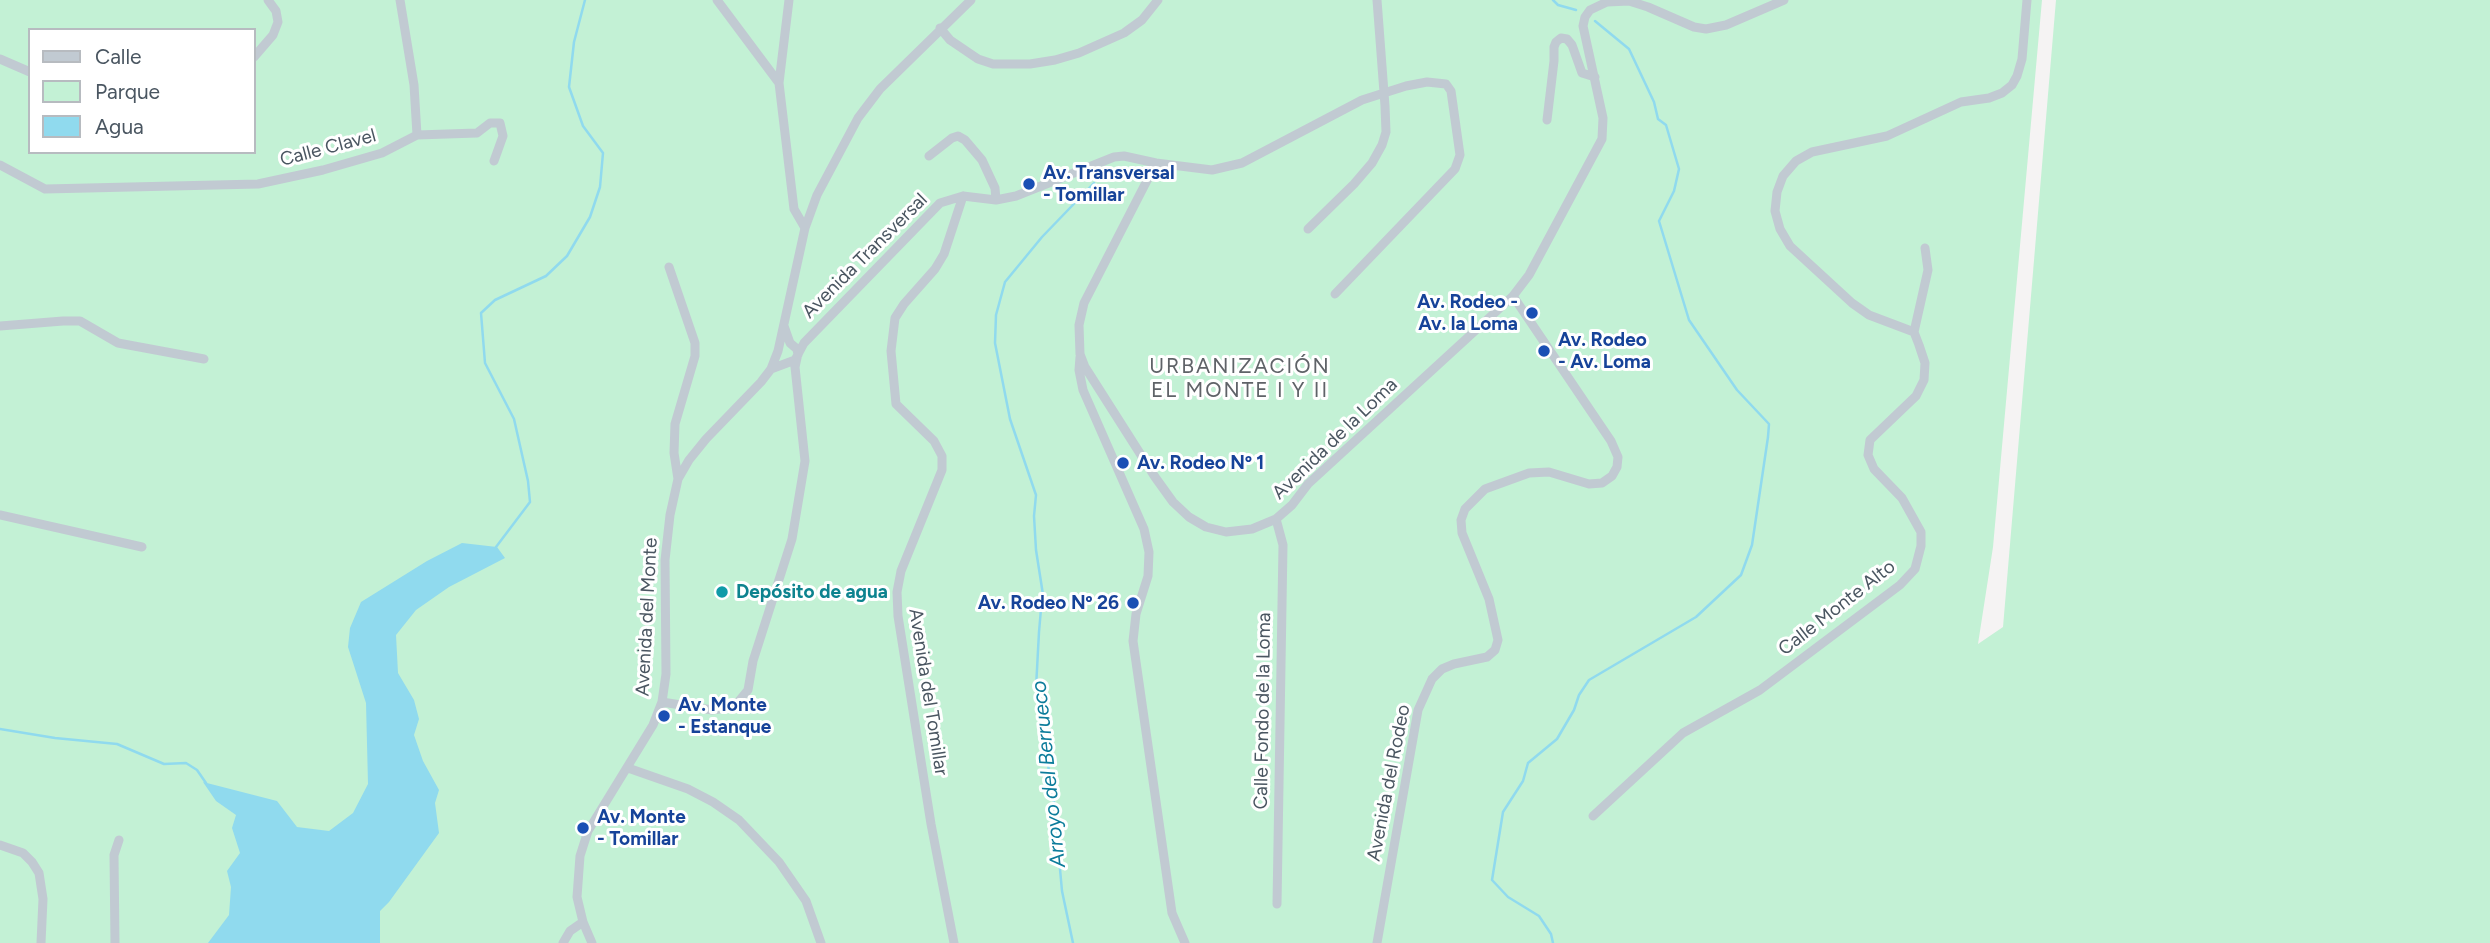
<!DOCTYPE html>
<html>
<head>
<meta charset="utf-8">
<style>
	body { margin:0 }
	#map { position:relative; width:2490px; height:943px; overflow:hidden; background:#f5f3f3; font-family:Figtree,sans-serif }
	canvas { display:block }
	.legend { position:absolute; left:28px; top:28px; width:228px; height:126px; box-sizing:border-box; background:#fff; border:2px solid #b7bbc0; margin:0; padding:9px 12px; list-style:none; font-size:21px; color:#4a5661 }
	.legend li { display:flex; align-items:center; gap:14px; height:35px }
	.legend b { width:35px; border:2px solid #b7bbc0 }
</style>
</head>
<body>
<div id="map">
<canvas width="2490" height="943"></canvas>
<ul class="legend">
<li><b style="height:9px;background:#c1cad2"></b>Calle</li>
<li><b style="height:19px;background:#c3f1d5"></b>Parque</li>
<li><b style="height:19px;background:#90daee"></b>Agua</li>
</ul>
</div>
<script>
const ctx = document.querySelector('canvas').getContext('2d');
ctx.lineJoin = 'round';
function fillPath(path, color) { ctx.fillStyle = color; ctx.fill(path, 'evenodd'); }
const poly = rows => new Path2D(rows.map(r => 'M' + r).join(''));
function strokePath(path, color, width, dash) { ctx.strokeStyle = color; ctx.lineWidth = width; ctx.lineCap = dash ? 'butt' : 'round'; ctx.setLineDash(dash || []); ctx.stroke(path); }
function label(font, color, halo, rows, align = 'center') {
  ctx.font = font + ' Figtree,sans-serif'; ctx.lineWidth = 6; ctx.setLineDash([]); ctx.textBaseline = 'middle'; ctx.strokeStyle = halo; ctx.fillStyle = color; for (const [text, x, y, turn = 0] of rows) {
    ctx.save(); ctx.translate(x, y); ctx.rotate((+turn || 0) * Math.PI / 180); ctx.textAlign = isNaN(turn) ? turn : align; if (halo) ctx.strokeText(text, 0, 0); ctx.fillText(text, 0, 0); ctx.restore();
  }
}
const green = poly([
	[0,0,2042,0,1993,547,1978,644,2003,627,2056,0,2490,0,2490,943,0,943],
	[30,30,254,30,254,152,30,152]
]);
const water = poly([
	[462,543,497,547,505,558,449,587,416,610,396,635,398,673,414,700,419,719,414,735,423,761,439,790,435,803,439,833,389,902,380,911,380,943,208,943,229,915,231,887,227,871,240,853,232,828,236,815,216,801,203,782,277,801,297,827,329,831,353,813,368,784,366,703,348,647,350,628,361,602,427,561]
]);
const stream = poly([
	[1553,0,1558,5,1576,10],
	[496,547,530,502,528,481,514,419,485,363,481,313,495,300,546,276,567,256,590,217,600,187,603,153,583,126,569,87,574,42,585,0],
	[0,729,55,738,117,744,164,764,186,763,197,770,206,783],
	[1073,943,1062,891,1054,803,1036,688,1039,632,1041,609,1044,601,1036,550,1034,516,1036,495,1010,419,995,343,996,315,1005,282,1042,237,1094,183],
	[1553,943,1551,934,1539,916,1508,897,1492,880,1503,812,1523,781,1528,763,1557,739,1574,710,1579,695,1589,680,1696,617,1741,575,1752,545,1768,437,1769,424,1737,390,1689,320,1659,221,1674,191,1679,169,1666,125,1658,119,1654,102,1629,49,1595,21]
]);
const street = poly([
	[717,0,779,83],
	[789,0,779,83,794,209,805,228],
	[940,28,950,40,978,59,993,64,1030,64,1055,60,1079,53,1124,33,1142,20,1158,0],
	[254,57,273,35,278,22,276,11,268,0],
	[0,59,30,72],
	[1547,120,1554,61,1554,47,1556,42,1561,38,1567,39,1572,45,1582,73,1595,77],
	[417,135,477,133,490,123,500,123,503,136,494,161],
	[929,156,952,138,958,136,965,140,982,160,995,188,996,200],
	[1156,163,1084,303,1079,325,1080,354,1085,367,1155,477,1173,502,1189,517,1206,527,1226,532,1252,529,1276,519,1292,505,1308,484,1513,296,1529,275,1602,139,1603,118,1583,26,1585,17,1590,10,1607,2,1629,1,1648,7,1694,27,1706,29,1726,25,1784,0],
	[0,165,45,189,258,184,323,170,382,153,417,135,414,85,400,0],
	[1308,229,1354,184,1372,163,1382,145,1386,132,1385,106,1377,0],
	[669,267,695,343,695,356,675,424,674,453,678,479],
	[0,326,63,321,80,321,118,343,204,359],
	[784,326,790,343,797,349,798,355],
	[1914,332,1928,270,1925,248],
	[1080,357,1079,370,1083,390,1144,529,1149,552,1148,576,1136,614,1133,641,1172,913,1185,943],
	[771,369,795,360,804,343,940,203,963,196,996,200,1016,196,1114,157,1124,156,1156,163,1212,170,1242,163,1362,100,1406,86,1427,82,1446,84,1451,91,1460,155,1455,169,1335,294],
	[0,515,142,547],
	[1276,519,1283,545,1277,904],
	[662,702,712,710,734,707,748,690,753,661,792,539,805,461,795,367,797,358],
	[628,768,688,789,713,802,739,820,779,862,806,901,821,943],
	[1593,816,1683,733,1760,690,1900,585,1915,569,1921,546,1921,532,1902,498,1874,469,1868,455,1870,440,1916,396,1924,380,1925,363,1919,345,1914,332,1869,315,1852,303,1790,246,1780,229,1775,211,1777,192,1783,176,1796,161,1812,152,1887,136,1961,102,1989,98,2002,93,2012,85,2017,76,2022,59,2027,0],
	[0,845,23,853,32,862,39,873,43,899,41,943],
	[115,943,114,855,119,840],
	[563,943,570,931,583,922],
	[592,943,583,922,577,897,580,856,588,831,653,725,662,702,666,674,665,560,670,515,678,479,689,460,706,439,761,382,771,369,778,351,805,228,817,195,858,118,880,89,971,0],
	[954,943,931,824,898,616,897,592,901,571,942,470,942,456,934,441,896,404,891,351,895,318,904,304,935,269,944,254,963,196],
	[1377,943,1418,710,1432,679,1442,669,1454,664,1487,657,1495,650,1498,640,1489,599,1462,533,1461,520,1465,509,1485,489,1529,473,1549,472,1589,484,1602,483,1612,476,1617,467,1618,457,1611,441,1513,296]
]);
const markers = [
	[1029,184,7,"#1a4fb4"],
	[1532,313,7,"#1a4fb4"],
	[1544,351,7,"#1a4fb4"],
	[1123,463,7,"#1a4fb4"],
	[722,592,7,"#0f9aa8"],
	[1133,603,7,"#1a4fb4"],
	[664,716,7,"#1a4fb4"],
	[583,828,7,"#1a4fb4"]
];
const streetNames = [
	["Calle Clavel",328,148,-15],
	["Avenida Transversal",865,256,-45],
	["Avenida de la Loma",1335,439,-44],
	["Calle Monte Alto",1837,608,-38],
	["Avenida del Monte",647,617,-87],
	["Avenida del Tomillar",928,692,81],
	["Calle Fondo de la Loma",1263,711,-89],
	["Avenida del Rodeo",1389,783,-79]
];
const transitNames = [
	["Av. Transversal",1043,173],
	["- Tomillar",1043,195],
	["Av. Rodeo -",1518,302,"right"],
	["Av. la Loma",1518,324,"right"],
	["Av. Rodeo",1558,340],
	["- Av. Loma",1558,362],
	["Av. Rodeo Nº 1",1137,463],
	["Av. Rodeo Nº 26",1119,603,"right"],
	["Av. Monte",678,705],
	["- Estanque",678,727],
	["Av. Monte",597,817],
	["- Tomillar",597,839]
];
const cultureNames = [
	["Depósito de agua",736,592]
];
const neighbourhoodNames = [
	["URBANIZACIÓN",1240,367],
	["EL MONTE I Y II",1240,391]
];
const waterNames = [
	["Arroyo del Berrueco",1049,774,-96]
];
fillPath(green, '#c3f1d5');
fillPath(water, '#90daee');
strokePath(stream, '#90daee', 2.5);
strokePath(street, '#c1cad2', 9);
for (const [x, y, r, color] of markers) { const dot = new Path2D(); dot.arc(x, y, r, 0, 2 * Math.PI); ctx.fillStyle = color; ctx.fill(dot); strokePath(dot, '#fff', 2.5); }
label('19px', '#4a5661', '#fff', streetNames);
label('bold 19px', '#164399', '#fff', transitNames, 'left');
label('bold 19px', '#0d838f', '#fff', cultureNames, 'left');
ctx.letterSpacing = '2px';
label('21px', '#5f6368', '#fff', neighbourhoodNames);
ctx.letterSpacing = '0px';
label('italic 21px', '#0c7c9b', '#fff', waterNames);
</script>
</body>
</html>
